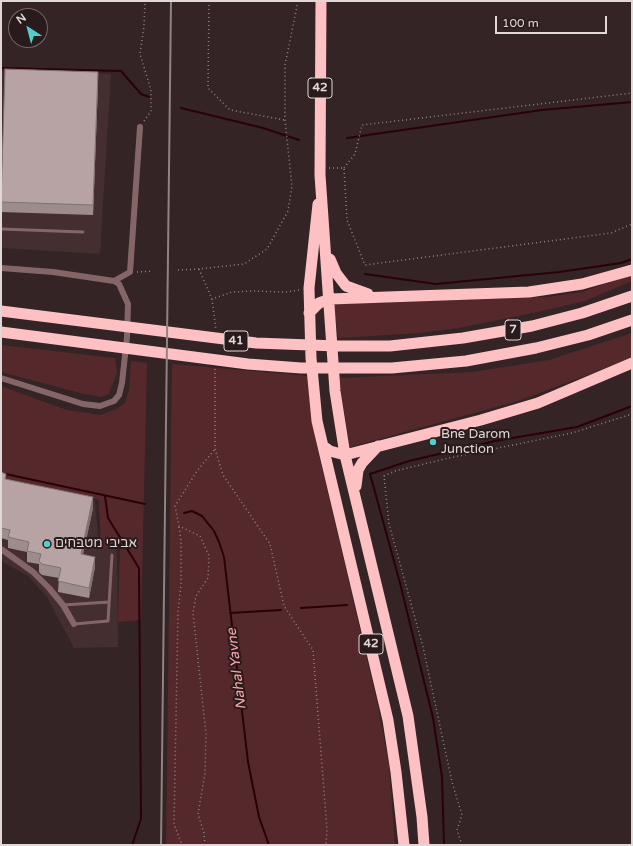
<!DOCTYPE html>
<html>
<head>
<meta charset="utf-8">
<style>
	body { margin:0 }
	#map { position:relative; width:633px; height:846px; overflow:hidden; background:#342425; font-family:"Varela Round",sans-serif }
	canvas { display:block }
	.frame { position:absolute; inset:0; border:2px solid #e2d7d7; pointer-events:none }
	.north { position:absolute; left:8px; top:8px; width:40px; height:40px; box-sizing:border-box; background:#291a1b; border:1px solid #736666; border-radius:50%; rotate:324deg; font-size:11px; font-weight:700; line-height:16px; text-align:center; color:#e2d7d7 }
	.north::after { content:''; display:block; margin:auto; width:14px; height:18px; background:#52cdcd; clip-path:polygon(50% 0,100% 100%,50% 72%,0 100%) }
	.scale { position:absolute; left:495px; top:16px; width:112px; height:18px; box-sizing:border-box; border:2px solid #e2d7d7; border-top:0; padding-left:5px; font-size:12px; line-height:14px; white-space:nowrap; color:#e2d7d7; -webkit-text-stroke:3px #291a1b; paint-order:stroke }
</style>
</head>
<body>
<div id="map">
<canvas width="633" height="846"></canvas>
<div class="frame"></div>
<div class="north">N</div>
<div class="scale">100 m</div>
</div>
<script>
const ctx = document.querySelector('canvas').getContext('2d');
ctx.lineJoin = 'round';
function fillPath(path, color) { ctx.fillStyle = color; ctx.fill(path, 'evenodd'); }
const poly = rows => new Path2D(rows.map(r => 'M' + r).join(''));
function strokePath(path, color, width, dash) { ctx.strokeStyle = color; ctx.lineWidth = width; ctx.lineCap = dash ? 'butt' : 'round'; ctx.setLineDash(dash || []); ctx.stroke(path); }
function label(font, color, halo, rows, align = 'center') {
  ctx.font = font + ' "Varela Round","Noto Sans Hebrew",sans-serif'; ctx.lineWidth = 4; ctx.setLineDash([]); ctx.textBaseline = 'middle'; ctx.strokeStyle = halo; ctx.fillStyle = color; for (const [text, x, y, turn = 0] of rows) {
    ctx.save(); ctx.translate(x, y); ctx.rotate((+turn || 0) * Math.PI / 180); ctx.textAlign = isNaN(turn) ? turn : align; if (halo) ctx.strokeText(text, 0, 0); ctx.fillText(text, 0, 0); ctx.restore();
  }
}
const built = poly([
	[1,70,111,74,100,254,1,248],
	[1,480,95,500,99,549,117,548,118,647,74,648,47,597,28,576,1,561]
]);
const green = poly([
	[632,274,632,281,585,301,533,313,459,328,420,333,338,338,334,304,548,297,582,292],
	[632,333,632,357,593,373,518,401,350,447,339,378,472,372,549,360],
	[1,345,115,358,117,373,109,394,101,397,84,394,1,372],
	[131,361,147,363,141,620,118,622,120,545,101,550,99,500,1,480,1,386,67,410,101,415,118,408,125,403,129,390],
	[172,364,309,376,317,446,377,702,389,764,395,845,166,845]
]);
const stream = poly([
	[1,68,121,71,141,94,149,97],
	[181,108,263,128,299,140],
	[347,138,542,110,632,102],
	[365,274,436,284,559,272,621,263,632,259],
	[1,473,145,504],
	[105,496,108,518,139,568,141,819,132,845],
	[184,513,192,511,202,516,214,531,219,542,224,557,248,762,259,817,269,845],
	[301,608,347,605],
	[230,613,281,610],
	[444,845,442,777,433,718,400,583,370,474,409,461,495,441,577,427,632,406]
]);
const path = poly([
	[209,1,208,88,230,110,285,120],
	[144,121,151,111,151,90,140,54,144,26,145,1],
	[329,168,344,168,347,220,365,265,611,233,632,224],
	[344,168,355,154,362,125,632,93],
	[199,269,212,299,232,292,251,291,287,292,299,290],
	[178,270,199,269,244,264,267,249,288,211,292,186,285,120,285,65,298,1],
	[137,272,153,271],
	[212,299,216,330],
	[215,369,215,449,223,475,270,544,284,606,313,650,327,830,326,845],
	[179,527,181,541,181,584,178,612,174,824,182,845],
	[205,845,204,833,198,814,205,773,206,734,193,613,196,596,208,578,209,556,200,536,179,526,175,506,197,471,215,449],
	[462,845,457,830,462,815,452,782,423,647,389,524,384,476,395,471,449,458,572,433,632,414]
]);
const lane = poly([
	[1,229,83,232],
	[63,605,109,602],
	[74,624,108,621,112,555]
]);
const street = poly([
	[1,268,53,272,114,281,119,284,128,304,127,337,122,383,119,395,114,401,100,406,83,404,1,378],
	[114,281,130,272,140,127],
	[1,549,33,572,49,588,63,605,74,624]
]);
const highway = poly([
	[321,1,320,175,335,391,345,455,408,716,422,817,424,845],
	[318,204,309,288,311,358,317,421,388,720,396,772,404,845],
	[330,259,336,273,346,286,368,294],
	[1,311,256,343,337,346,390,346,463,338,532,326,582,313,632,296],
	[309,313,319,303,330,299,529,292,582,284,632,270],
	[1,332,248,364,301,368,392,368,466,361,536,348,588,335,632,320],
	[323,446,330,451,345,455,481,420,538,403,632,363],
	[356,486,358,470,362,463,378,446]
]);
const rail = poly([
	[161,845,171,1]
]);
const wall = poly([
	[98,83,93,215,1,212,1,190],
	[1,472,6,479,93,508,83,554,95,567,89,598,58,592,59,578,42,575,39,572,39,564,27,562,27,552,8,548,8,540,1,538]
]);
const shadedWall = poly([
	[98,72,98,83,93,215,93,205],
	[93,497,93,508,81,564,81,554],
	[95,557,95,567,89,598,89,588]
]);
const building = poly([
	[5,69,98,72,93,205,1,202,5,69],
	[1,472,6,474,5,479,93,497,81,554,95,557,89,588,58,581,61,568,42,564,39,561,41,554,27,551,29,542,8,537,10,530,1,528,1,472]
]);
const markers = [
	[433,442,4,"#52cdcd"],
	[47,544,4,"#52cdcd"]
];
const shields = [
	[320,88,24],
	[513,330,16],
	[236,341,24],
	[371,644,24]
];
const shieldNames = [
	["42",320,88],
	["7",513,330],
	["41",236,341],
	["42",371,644]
];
const poiNames = [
	["Bne Darom",441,435],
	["Junction",441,450],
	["אביבי מטבחים",55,544]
];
const waterNames = [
	["Nahal Yavne",237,669,-97]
];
fillPath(built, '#442e2f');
fillPath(green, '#55282c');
strokePath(stream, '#2a0107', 2);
strokePath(path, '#928585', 1.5, [1, 3]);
strokePath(lane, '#856668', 3);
strokePath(street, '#856668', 6);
strokePath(highway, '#fdc0c3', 11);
strokePath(rail, '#908383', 2);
fillPath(wall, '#9d8c8c');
fillPath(shadedWall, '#807272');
fillPath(building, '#b7a3a3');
strokePath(building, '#807272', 1);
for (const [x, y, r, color] of markers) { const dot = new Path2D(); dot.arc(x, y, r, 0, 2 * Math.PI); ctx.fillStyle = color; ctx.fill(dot); strokePath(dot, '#291a1b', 1.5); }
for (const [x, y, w] of shields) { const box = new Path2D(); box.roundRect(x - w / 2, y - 10, w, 20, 3); ctx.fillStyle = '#291a1b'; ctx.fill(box); strokePath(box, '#e2d7d7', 1); }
label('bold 12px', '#e2d7d7', null, shieldNames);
label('13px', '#e2d7d7', '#291a1b', poiNames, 'left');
label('italic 14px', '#f7a7ab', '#291a1b', waterNames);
</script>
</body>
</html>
